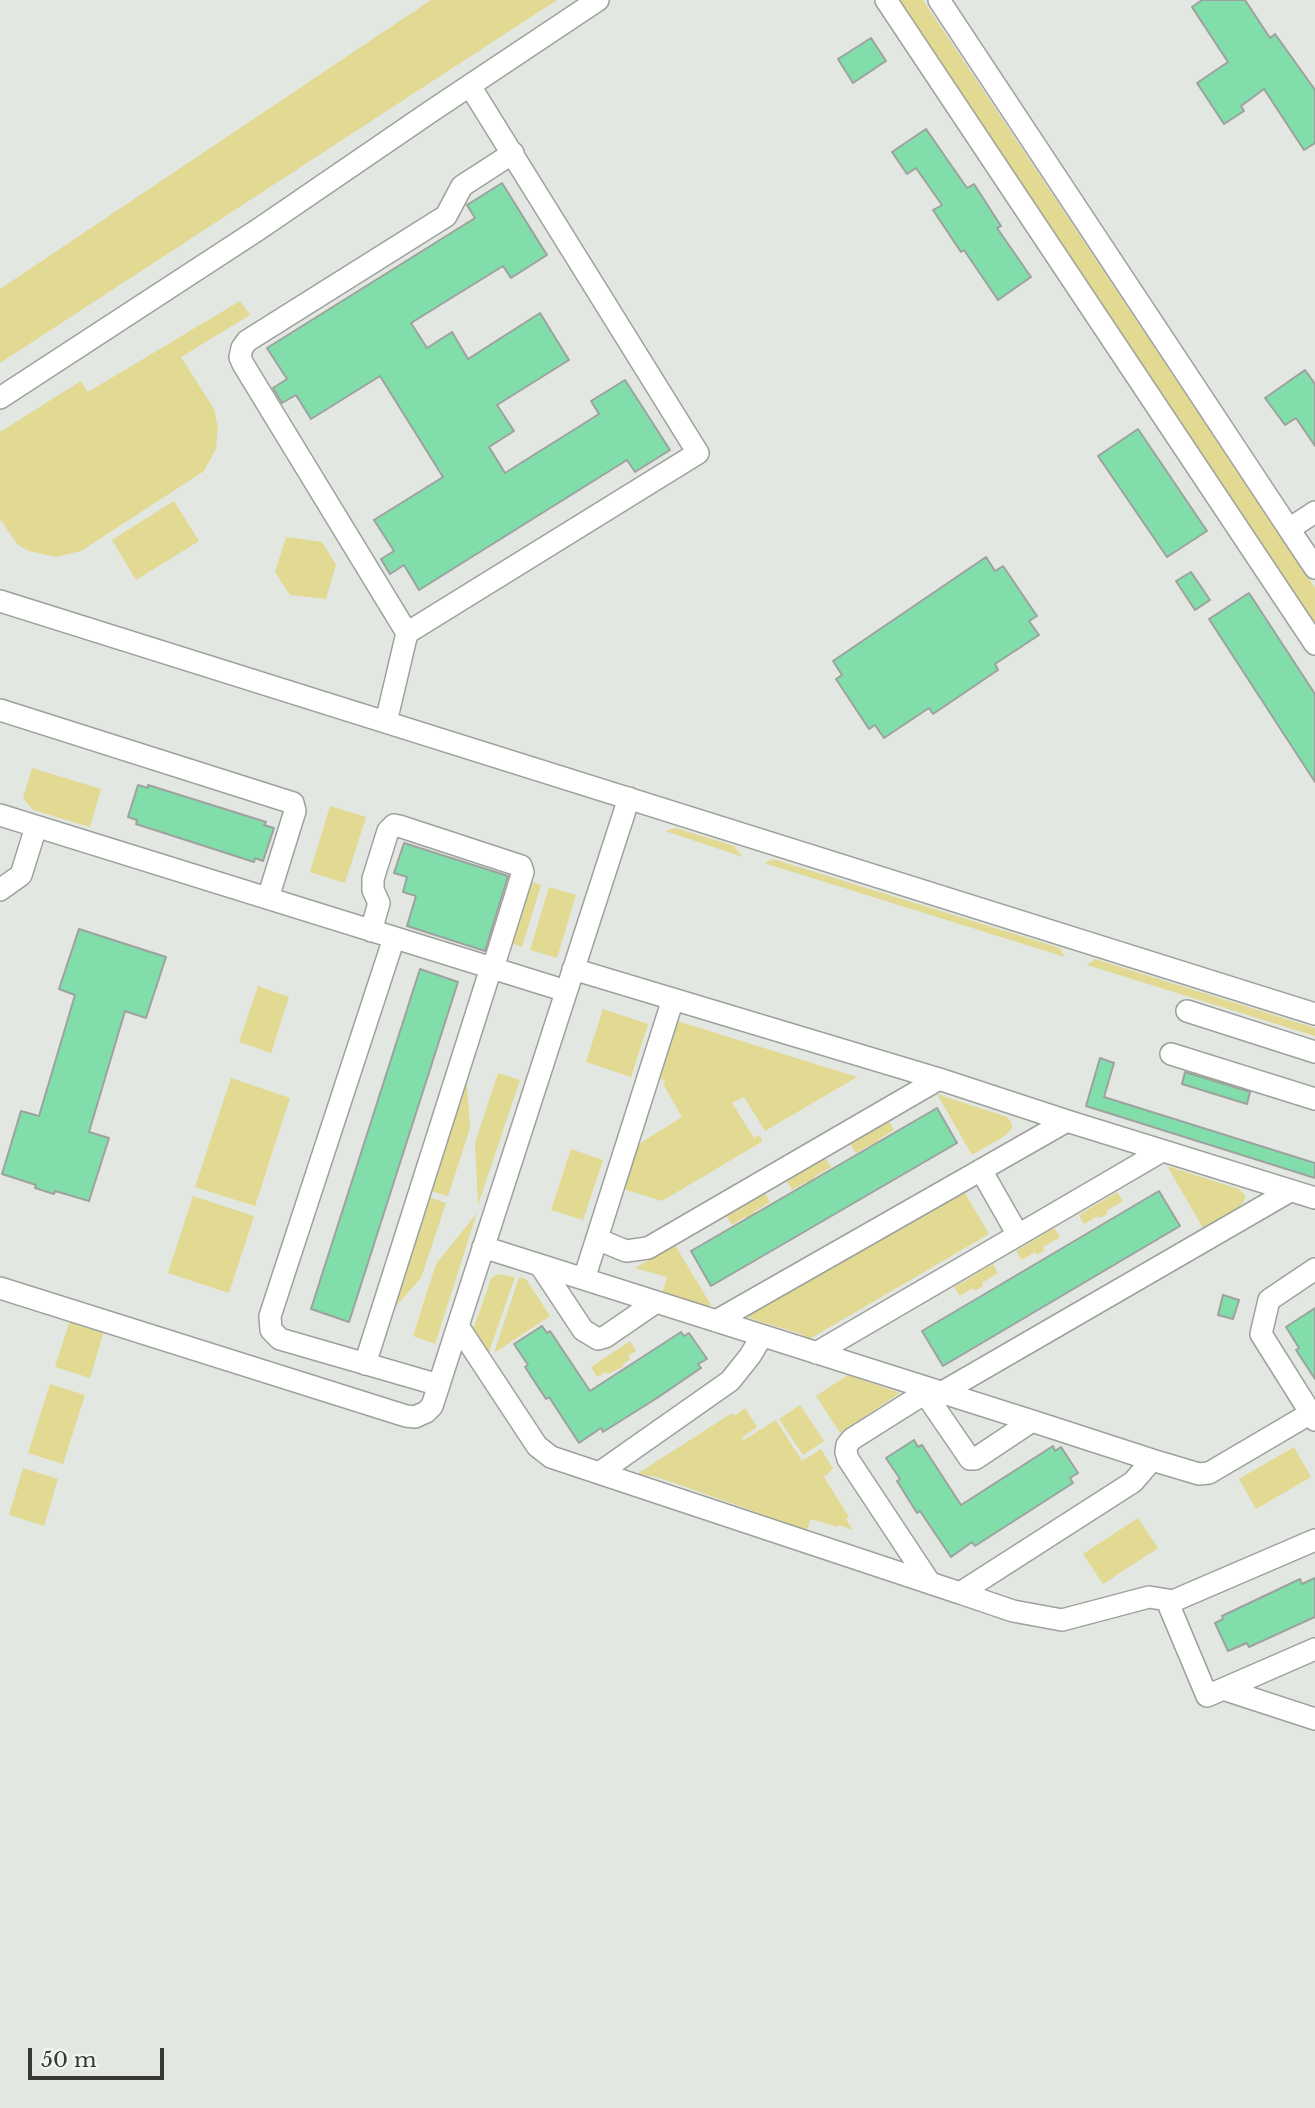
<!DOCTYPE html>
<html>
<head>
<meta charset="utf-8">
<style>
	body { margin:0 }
	#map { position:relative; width:1315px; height:2108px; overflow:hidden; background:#e3e7e2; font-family:"Libre Baskerville",serif }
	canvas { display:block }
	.scale { position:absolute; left:28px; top:2048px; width:136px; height:32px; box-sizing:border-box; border:4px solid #383937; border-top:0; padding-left:9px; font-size:21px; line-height:24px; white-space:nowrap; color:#383937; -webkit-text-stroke:5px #f0f5ef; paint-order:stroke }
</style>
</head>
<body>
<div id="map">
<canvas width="1315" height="2108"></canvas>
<div class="scale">50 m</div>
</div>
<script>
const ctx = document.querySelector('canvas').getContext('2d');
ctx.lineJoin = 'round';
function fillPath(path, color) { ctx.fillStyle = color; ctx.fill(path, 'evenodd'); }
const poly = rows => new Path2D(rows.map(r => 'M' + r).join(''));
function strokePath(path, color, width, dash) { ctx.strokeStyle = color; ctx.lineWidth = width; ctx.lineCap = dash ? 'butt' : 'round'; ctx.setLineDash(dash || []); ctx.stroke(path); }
const green = poly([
	[431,0,557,0,0,363,0,289],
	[893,0,923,0,1315,588,1315,634],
	[240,301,250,315,181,357,214,409,218,428,216,449,204,471,81,551,55,557,29,551,18,545,0,519,0,432,81,381,88,392],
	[174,501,199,541,136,580,112,540],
	[286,537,322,542,336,565,326,599,290,595,275,572],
	[32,768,101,789,90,827,33,810,23,798],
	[330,806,366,817,345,883,310,872],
	[676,828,734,846,743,857,665,831],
	[773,859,1060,948,1065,957,764,863],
	[526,880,541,885,522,947,507,942],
	[549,887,576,895,557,958,530,950],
	[1095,959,1315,1028,1315,1036,1087,965],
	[258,986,289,997,271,1053,239,1042],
	[603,1009,648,1024,631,1077,586,1062],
	[674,1020,857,1077,765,1131,744,1097,732,1103,754,1138,759,1135,763,1141,662,1201,623,1189,637,1145,682,1117,663,1084,666,1081,658,1078],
	[466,1068,470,1128,448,1196,427,1190],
	[498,1073,520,1080,478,1205,475,1143],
	[231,1078,290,1098,255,1206,195,1187],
	[937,1094,1007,1117,1012,1123,1012,1128,1006,1135,972,1155],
	[889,1121,894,1130,878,1140,879,1143,871,1148,870,1145,856,1153,850,1144],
	[571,1149,603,1160,583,1220,551,1210],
	[825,1158,831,1167,814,1177,816,1180,808,1185,806,1182,792,1190,787,1181],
	[1167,1166,1239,1189,1245,1195,1245,1199,1239,1207,1203,1228],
	[962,1188,989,1234,806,1341,801,1334,749,1318,750,1310],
	[765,1192,770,1202,754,1212,755,1214,747,1219,745,1217,732,1225,726,1215],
	[1117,1192,1123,1201,1106,1211,1108,1214,1099,1218,1098,1216,1084,1224,1079,1215],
	[193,1196,254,1216,229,1293,168,1273],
	[425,1196,446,1203,421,1278,385,1318],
	[477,1213,435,1344,413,1336,436,1264],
	[1054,1228,1060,1237,1043,1247,1045,1250,1037,1255,1035,1252,1022,1260,1016,1251],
	[675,1245,711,1305,707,1307,662,1294,667,1277,635,1268],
	[993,1264,998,1273,982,1283,983,1286,975,1291,973,1288,960,1296,954,1287],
	[497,1274,515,1277,487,1358,473,1335,473,1330,491,1279],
	[519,1277,526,1279,550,1316,494,1353],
	[70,1320,104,1331,90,1378,55,1367],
	[630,1341,636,1351,628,1356,630,1359,623,1364,624,1366,608,1374,605,1372,597,1377,591,1367],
	[848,1375,900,1393,840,1433,816,1396],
	[50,1384,85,1395,63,1464,28,1453],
	[800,1405,824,1441,803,1455,779,1419],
	[745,1408,757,1427,742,1437,744,1440,776,1420,802,1461,821,1449,833,1469,824,1477,849,1517,846,1519,853,1530,839,1525,838,1527,811,1519,807,1530,657,1477,637,1474,732,1413,734,1416],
	[1294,1447,1311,1477,1256,1509,1239,1479],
	[23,1468,58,1479,44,1526,9,1515],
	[1138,1518,1158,1548,1103,1584,1083,1554]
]);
const building = poly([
	[1202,0,1245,0,1270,38,1275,34,1315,90,1315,143,1304,150,1264,89,1241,106,1244,111,1224,124,1197,83,1228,62,1192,7,1202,0],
	[871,38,886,61,853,83,838,59,871,38],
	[926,129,967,188,974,184,1001,226,997,228,1031,277,998,300,964,250,961,252,933,210,942,205,916,168,907,174,892,152,926,129],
	[502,183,547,255,511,278,503,266,411,323,427,348,452,332,468,359,540,313,569,360,497,405,514,431,489,447,505,473,599,414,591,401,625,380,670,450,635,472,627,460,419,590,404,565,390,574,381,559,394,551,374,520,443,477,380,376,311,419,296,395,282,403,273,388,287,379,267,348,475,218,467,205,502,183],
	[1305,370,1315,384,1315,446,1296,418,1285,425,1265,398,1305,370],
	[1138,429,1207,531,1167,557,1098,456,1138,429],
	[986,557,995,571,1003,566,1037,616,1029,621,1039,635,995,664,998,670,933,714,929,708,884,738,875,725,869,729,836,679,842,675,833,661,986,557],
	[1191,572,1210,600,1195,610,1176,581,1191,572],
	[1249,593,1315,694,1315,782,1209,619,1249,593],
	[138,785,148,788,148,785,266,822,264,825,274,828,263,861,255,858,254,862,136,824,137,820,128,817,138,785],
	[404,843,508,876,485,951,407,926,416,896,403,892,407,877,394,873,404,843],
	[79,929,166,957,146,1018,125,1011,89,1132,109,1138,89,1201,55,1191,54,1194,35,1188,36,1185,2,1174,21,1111,39,1116,75,995,59,989,79,929],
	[420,969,458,982,349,1322,311,1309,420,969],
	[1100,1058,1114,1063,1104,1097,1315,1163,1315,1178,1086,1106,1100,1058],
	[1185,1072,1250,1092,1247,1104,1182,1084,1185,1072],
	[937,1108,957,1143,711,1286,691,1251,937,1108],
	[1159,1191,1180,1226,943,1366,922,1331,1159,1191],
	[1223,1295,1239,1300,1233,1319,1218,1315,1223,1295],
	[1315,1308,1315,1379,1296,1350,1299,1348,1286,1327,1315,1308],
	[542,1326,547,1333,550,1331,590,1391,681,1332,684,1336,689,1333,707,1359,698,1364,701,1368,657,1398,603,1432,601,1428,579,1443,549,1397,546,1399,525,1367,528,1365,514,1344,542,1326],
	[914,1440,918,1447,922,1445,961,1505,1053,1446,1055,1451,1061,1447,1078,1473,1070,1478,1073,1483,975,1546,972,1542,951,1557,920,1511,917,1513,897,1481,900,1479,886,1458,914,1440],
	[1315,1578,1315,1617,1249,1647,1247,1643,1228,1651,1215,1623,1223,1619,1222,1616,1300,1579,1302,1584,1315,1578]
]);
const minor = poly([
	[886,0,1315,644],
	[939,0,1289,529],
	[0,398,259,229,433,110,598,0],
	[1315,512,1289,529,1315,568],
	[0,601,1315,1014],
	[407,633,243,364,240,357,242,348,247,341,446,216,462,186,513,153],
	[0,710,293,803,295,811,268,898],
	[386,722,407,633,698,453,470,86],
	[0,815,566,991],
	[0,890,21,875,36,827],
	[371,931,379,903,373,890,373,879,388,831,394,825,399,826,521,866,523,872,493,968],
	[394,938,270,1316,271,1330,280,1339,439,1385],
	[573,969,939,1079,1067,1121,1315,1198],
	[1187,1011,1315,1052],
	[1171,1054,1315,1099],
	[981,1170,1018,1235],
	[597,1239,626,1251,648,1248,939,1079],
	[483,1247,1032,1421],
	[540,1265,583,1330,598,1339,605,1337,656,1302],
	[1315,1269,1269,1300,1261,1334,1315,1420],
	[584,1279,673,999],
	[0,1288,406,1416,415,1417,426,1412,432,1406,629,798],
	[716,1321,1067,1121],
	[458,1326,537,1446,551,1457,599,1473,730,1381,750,1356,762,1336],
	[816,1353,1162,1151],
	[365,1364,491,968],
	[920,1386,970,1459,975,1459,1032,1421,1152,1460,1133,1482,960,1593,930,1583,848,1459,846,1452,847,1445,852,1439,925,1393],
	[941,1393,1290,1191],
	[1152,1460,1199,1474,1209,1473,1311,1413],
	[599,1473,930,1583],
	[1315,1540,1180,1598,1174,1601,1170,1608,1207,1696,1315,1649],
	[960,1593,1013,1611,1062,1620,1149,1597,1174,1601],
	[1223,1689,1315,1719]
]);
fillPath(green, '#e2d992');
fillPath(building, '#81deab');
strokePath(building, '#9da29f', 2);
strokePath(minor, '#9da19c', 24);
strokePath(minor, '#fff', 21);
</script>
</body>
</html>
